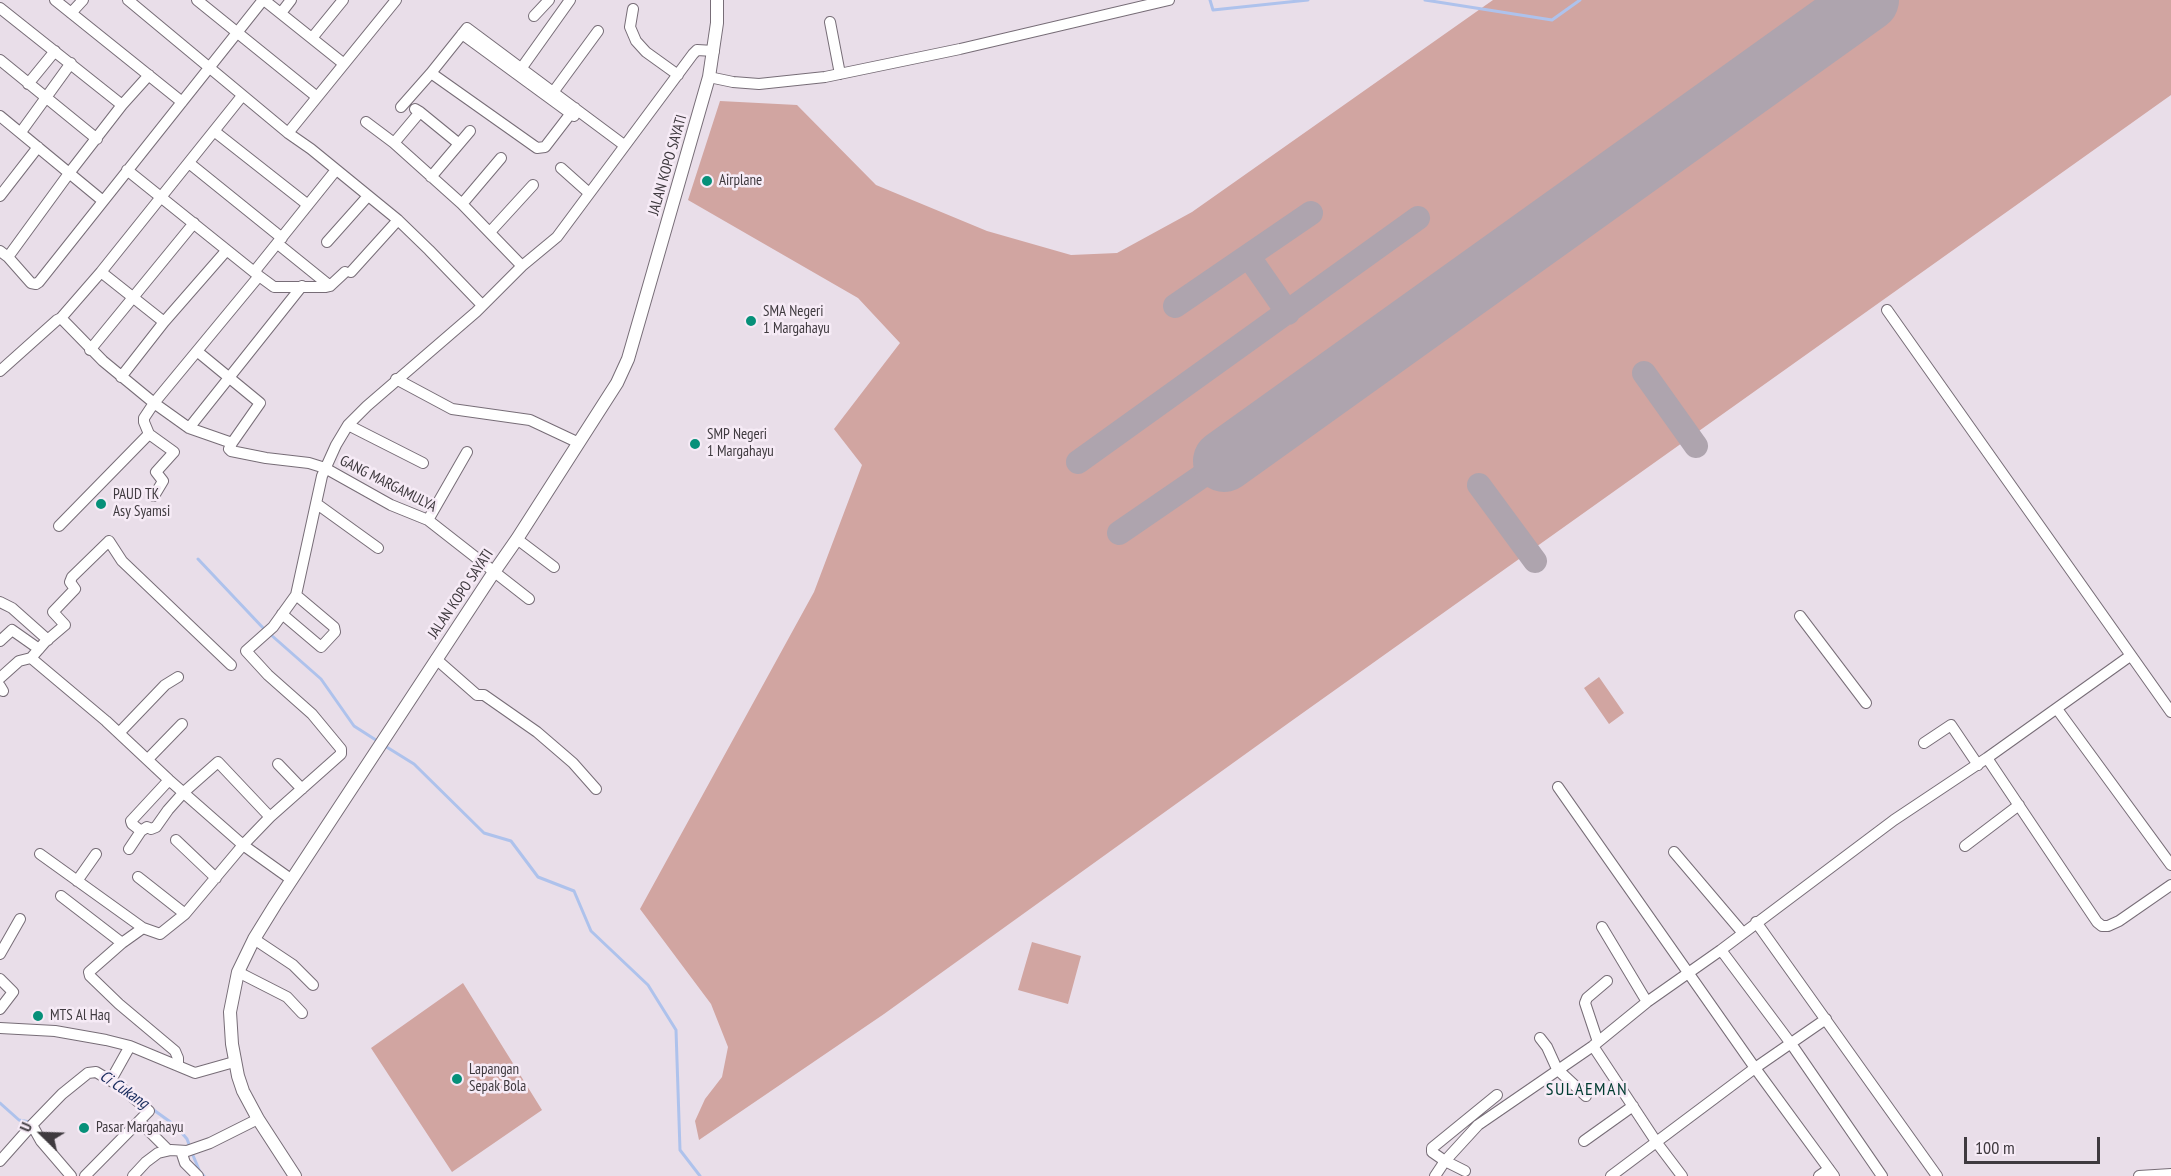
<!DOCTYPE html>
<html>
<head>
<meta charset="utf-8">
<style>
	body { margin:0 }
	#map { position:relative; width:2171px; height:1176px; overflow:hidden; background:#e9dee9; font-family:"PT Sans Narrow",sans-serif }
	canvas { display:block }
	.north { position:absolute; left:12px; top:1104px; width:60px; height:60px; -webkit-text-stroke:4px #f6ebf6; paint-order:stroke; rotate:293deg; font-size:16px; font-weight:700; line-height:24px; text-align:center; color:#3f3a3f }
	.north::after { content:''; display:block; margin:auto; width:21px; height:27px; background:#3f3a3f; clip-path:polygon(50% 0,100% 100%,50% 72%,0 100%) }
	.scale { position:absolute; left:1964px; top:1137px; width:136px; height:27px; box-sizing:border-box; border:3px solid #3f3a3f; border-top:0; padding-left:8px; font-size:18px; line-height:21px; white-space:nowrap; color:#3f3a3f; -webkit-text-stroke:4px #f6ebf6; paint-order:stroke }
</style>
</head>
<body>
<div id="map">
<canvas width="2171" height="1176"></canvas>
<div class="north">U</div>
<div class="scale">100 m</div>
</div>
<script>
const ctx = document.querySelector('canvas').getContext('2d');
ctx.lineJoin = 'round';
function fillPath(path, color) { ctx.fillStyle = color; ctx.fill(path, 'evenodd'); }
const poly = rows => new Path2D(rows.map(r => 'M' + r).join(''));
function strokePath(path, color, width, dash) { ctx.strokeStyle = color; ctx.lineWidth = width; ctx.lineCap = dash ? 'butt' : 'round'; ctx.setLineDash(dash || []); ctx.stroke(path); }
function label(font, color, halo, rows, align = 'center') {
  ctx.font = font + ' "PT Sans Narrow",sans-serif'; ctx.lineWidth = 5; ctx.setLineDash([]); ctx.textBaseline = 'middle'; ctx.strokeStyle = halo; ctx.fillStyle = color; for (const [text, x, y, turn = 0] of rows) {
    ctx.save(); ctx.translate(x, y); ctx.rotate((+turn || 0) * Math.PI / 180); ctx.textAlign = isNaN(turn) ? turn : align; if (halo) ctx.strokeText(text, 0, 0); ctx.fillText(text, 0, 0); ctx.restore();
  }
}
const green = poly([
	[1493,0,2171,0,2171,95,1290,722,884,1014,699,1140,695,1121,705,1099,722,1077,728,1047,711,1004,640,909,814,592,862,465,834,429,900,343,858,298,688,200,720,101,797,105,876,185,987,231,1071,255,1117,253,1192,212],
	[1599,677,1624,713,1609,724,1584,688],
	[1032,942,1081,956,1068,1004,1018,990],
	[463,983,542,1110,452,1172,371,1048]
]);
const stream = poly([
	[1210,0,1213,10,1308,0],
	[1425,0,1552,20,1580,0],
	[198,559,265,630],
	[270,634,321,679,354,726,379,742],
	[385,746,414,764,484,833,511,841,538,877,574,891,591,931,648,985,676,1030,680,1150,700,1176],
	[0,1103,19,1120,30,1122],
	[151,1108,176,1126,187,1139,190,1147],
	[192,1153,200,1172,204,1176]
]);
const taxiway = poly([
	[1249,257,1288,313],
	[1175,306,1311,213],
	[1644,373,1696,446],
	[1078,462,1418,218],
	[1479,485,1535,561],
	[1119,533,1224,461]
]);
const runway = poly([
	[1224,461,1868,0]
]);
const minor = poly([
	[55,0,182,102],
	[128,0,288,133,311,149,398,220,429,250,482,305],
	[197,0,317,97],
	[264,0,344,64],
	[0,8,122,105],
	[633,9,630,27,636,41,646,52,678,75],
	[71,13,83,0],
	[281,13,291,0],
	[534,16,549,0],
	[830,22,840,74],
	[462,34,574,116],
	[312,38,343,0],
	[0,60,97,139],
	[518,73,570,0],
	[709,77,733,82,759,84,825,77,960,49,1169,0],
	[28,84,55,51],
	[554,91,598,31],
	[401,107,431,73],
	[575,108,545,147,537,148,431,73,467,28,624,145],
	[420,112,458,143],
	[0,116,103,201],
	[366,122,394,143,462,204,522,266],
	[214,131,308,205],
	[21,132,71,63],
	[288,133,396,0],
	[394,143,420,112,415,109],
	[189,163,282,238],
	[561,168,589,193],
	[431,177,470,131],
	[0,196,38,147],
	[462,204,501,158],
	[490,232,533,185],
	[327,242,368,196],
	[278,244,330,286],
	[0,251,8,257,31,283,36,284,39,282,263,0],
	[8,257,70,172,122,105,149,75],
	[101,272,164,322,121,377],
	[254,272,336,170],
	[351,272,398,220],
	[259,276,274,287,326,287,330,286,345,272],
	[1887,310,2171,712],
	[61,318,103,361,154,403,189,428,232,443],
	[164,322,226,251],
	[90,350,194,223],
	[198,352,260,403,232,443,229,449,231,451,266,458,309,463,325,468,391,505,428,520,529,599],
	[0,371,57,320,61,318,101,272,242,96],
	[396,379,452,409,530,420,579,443],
	[348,425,423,463],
	[189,428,302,286],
	[149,434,174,452,156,472,163,481,154,496],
	[317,504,378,548],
	[428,520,467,452],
	[59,526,149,434,144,422,144,418,154,403,259,276,127,170],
	[517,539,554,567],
	[0,602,12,608,48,640],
	[282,614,321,647,335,632,334,627,296,595],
	[1800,616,1866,703],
	[0,641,12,630,39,649],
	[436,659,477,695,484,695,537,732,573,763,596,789],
	[231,665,122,561,109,541,72,577,70,582,75,589,53,612,65,625,45,642,31,658,106,721,169,780,243,845,292,880],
	[0,678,19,661,31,658],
	[0,686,3,691],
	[2057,709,2171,865],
	[119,733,165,685,178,677],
	[1924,743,1951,725,1978,765],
	[1987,758,2097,922,2102,926,2108,926,2119,921,2171,885],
	[148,759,182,724],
	[278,764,302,789],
	[1558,787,1755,1068,1834,1176],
	[141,831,132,824,131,821,169,780],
	[176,840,216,878],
	[1965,846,2019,805],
	[129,849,141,831,147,827,151,829,156,827,168,810,184,792,218,762,270,817],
	[1674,852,1742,932],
	[40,854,143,928],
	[138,877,185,914],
	[77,881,96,854],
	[61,896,122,943],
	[1756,922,1937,1176],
	[1602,927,1647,1002],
	[254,939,293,965,313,985],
	[1721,950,1792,1045,1882,1176],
	[0,954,20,919],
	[238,972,287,997,302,1013],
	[0,979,13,992,0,1009],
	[0,1028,55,1031,106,1040,130,1046,195,1073,234,1062],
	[1540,1038,1547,1047,1557,1069,1586,1096],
	[1598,1042,1585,1003,1587,998,1607,981],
	[1593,1046,1657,1143,1682,1176],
	[178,1066,178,1058,175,1051,119,1004,90,976,89,972,122,943,143,928,160,934,185,914,243,845,270,817,341,754,341,749,312,714,268,675,246,651,273,627,296,595,322,476,336,445,348,425,367,406,476,312,522,266,557,237,693,54,697,50,714,51],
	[111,1080,130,1046],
	[140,1122,168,1150],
	[1584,1141,1633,1106],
	[181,1151,185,1163,198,1176],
	[0,1161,32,1125],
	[1465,1171,1445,1161,1432,1152,1432,1148,1497,1095],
	[71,1176,41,1141,32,1125,62,1094,88,1073,96,1072,118,1085,149,1111,85,1176],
	[133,1176,146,1162,158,1153,171,1150,187,1151,210,1143,258,1119],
	[1435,1176,1445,1161,1478,1125,1593,1046,1647,1002,1721,950,1894,820,1987,758,2130,656],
	[1611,1176,1755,1068,1826,1019],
	[1819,1176,1829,1169],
	[2139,1176,2171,1174]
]);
const major = poly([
	[295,1176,258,1119,243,1091,238,1076,232,1044,230,1012,238,972,254,939,275,905,494,572,517,539,617,383,628,359,641,314,709,77,717,23,717,0]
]);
const markers = [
	[707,181,6,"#069079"],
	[751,321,6,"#069079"],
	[695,444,6,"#069079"],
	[101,504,6,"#069079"],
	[38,1016,6,"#069079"],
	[457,1079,6,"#069079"],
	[84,1128,6,"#069079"]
];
const streetNames = [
	["JALAN KOPO SAYATI",668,165,-74],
	["GANG MARGAMULYA",388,484,27],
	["JALAN KOPO SAYATI",461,594,-56]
];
const poiNames = [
	["Airplane",719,181],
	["SMA Negeri",763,312],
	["1 Margahayu",763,329],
	["SMP Negeri",707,435],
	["1 Margahayu",707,452],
	["PAUD TK",113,495],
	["Asy Syamsi",113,512],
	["MTS Al Haq",50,1016],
	["Lapangan",469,1070],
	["Sepak Bola",469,1087],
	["Pasar Margahayu",96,1128]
];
const waterNames = [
	["Ci Cukang",124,1090,34]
];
const quarterNames = [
	["SULAEMAN",1587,1090]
];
fillPath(green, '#d1a5a1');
strokePath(stream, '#aec2ec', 3);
strokePath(taxiway, '#aea4ae', 24);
strokePath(runway, '#aea4ae', 62);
strokePath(minor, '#776d77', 12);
strokePath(major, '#776d77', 14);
strokePath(minor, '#fff', 10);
strokePath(major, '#fff', 12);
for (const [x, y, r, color] of markers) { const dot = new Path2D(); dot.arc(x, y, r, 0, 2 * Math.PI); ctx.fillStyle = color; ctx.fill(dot); strokePath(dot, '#f6ebf6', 2); }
label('15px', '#3f3a3f', '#f6ebf6', streetNames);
label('15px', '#3f3a3f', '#f6ebf6', poiNames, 'left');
label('italic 16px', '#172b5d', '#f6ebf6', waterNames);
ctx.letterSpacing = '1.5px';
label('18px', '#003b31', '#f6ebf6', quarterNames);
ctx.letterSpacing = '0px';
</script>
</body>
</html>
